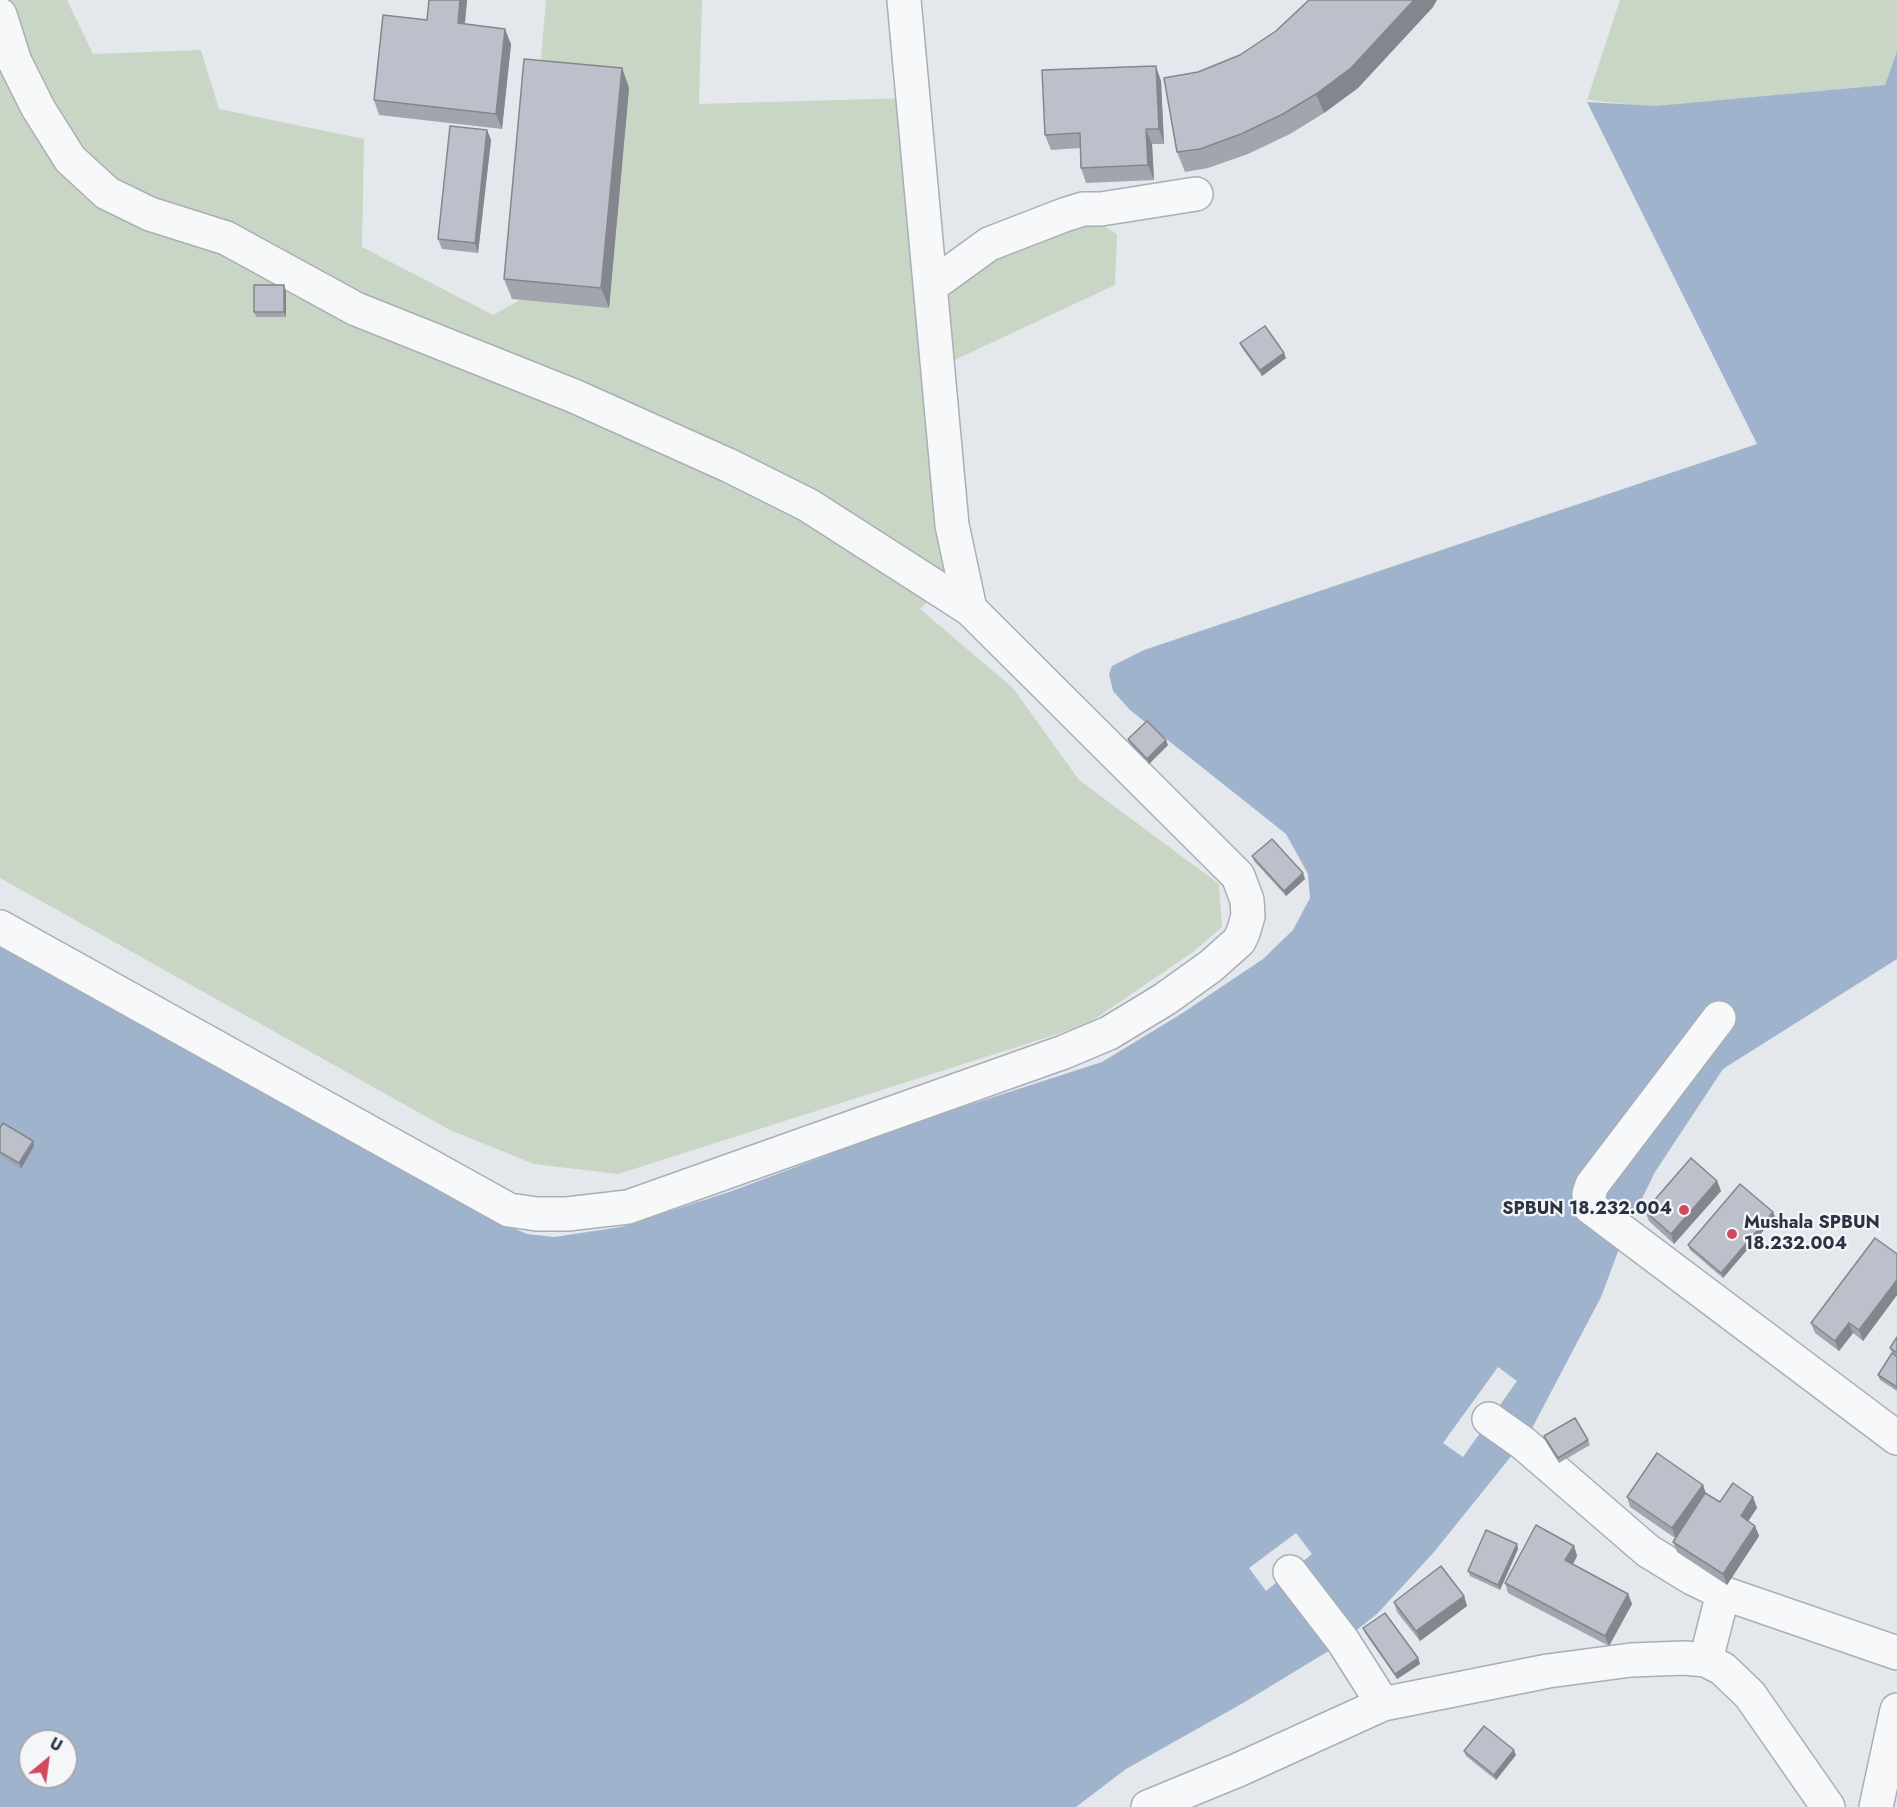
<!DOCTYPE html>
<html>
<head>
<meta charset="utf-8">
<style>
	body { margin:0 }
	#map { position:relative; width:1897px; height:1807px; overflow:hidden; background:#e4e7ec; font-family:Jost,sans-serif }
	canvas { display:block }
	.north { position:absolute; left:18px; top:1729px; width:60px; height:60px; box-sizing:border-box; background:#f4f6f9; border:2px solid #a4a8b1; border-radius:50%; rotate:29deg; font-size:16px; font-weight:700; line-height:24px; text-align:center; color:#2b3445 }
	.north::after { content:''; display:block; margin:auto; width:21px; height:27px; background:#d1495b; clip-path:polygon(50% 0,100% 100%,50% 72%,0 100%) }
</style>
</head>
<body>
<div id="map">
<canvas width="1897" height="1807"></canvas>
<div class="north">U</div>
</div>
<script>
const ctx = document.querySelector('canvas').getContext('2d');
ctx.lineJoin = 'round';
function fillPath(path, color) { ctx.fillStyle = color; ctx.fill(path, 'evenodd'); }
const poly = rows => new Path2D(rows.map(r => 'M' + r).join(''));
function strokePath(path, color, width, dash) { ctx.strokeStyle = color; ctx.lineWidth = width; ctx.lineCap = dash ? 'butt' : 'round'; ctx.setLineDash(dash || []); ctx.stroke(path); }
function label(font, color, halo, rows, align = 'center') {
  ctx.font = font + ' Jost,sans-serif'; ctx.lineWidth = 4.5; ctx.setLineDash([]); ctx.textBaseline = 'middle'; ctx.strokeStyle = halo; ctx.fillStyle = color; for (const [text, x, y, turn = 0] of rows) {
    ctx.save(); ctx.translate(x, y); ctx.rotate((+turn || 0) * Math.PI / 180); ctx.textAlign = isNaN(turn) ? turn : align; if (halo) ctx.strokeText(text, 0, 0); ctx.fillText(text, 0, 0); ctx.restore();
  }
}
const green = poly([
	[0,0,67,0,93,54,201,50,219,109,364,139,362,247,493,315,520,300,546,0,702,0,699,104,908,98,931,267,1081,212,1117,234,1115,285,948,363,974,556,920,609,1013,688,1079,780,1219,884,1222,927,1193,952,1086,1025,618,1174,534,1164,450,1130,0,878],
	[1620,0,1897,0,1897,51,1885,85,1655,107,1587,100]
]);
const water = poly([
	[1897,51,1897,959,1723,1069,1655,1172,1625,1233,1601,1297,1529,1434,1434,1552,1377,1614,1335,1647,1243,1703,1126,1769,1076,1807,0,1807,0,939,490,1218,527,1234,554,1237,621,1227,732,1191,913,1123,1102,1062,1181,1014,1263,959,1293,930,1310,898,1308,874,1286,834,1130,710,1113,691,1109,674,1112,666,1144,650,1757,444,1587,102,1656,106,1885,85],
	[30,1741,66,1741,66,1777,30,1777]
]);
const pier = poly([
	[1498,1367,1517,1381,1463,1457,1443,1443],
	[1296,1533,1312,1554,1266,1591,1249,1568]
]);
const minor = poly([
	[0,15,15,62,38,108,70,159,107,193,150,214,226,238,356,309,574,396,730,466,808,505,970,609],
	[931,286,989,244,1064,215,1083,209,1101,209,1196,194],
	[0,927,509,1210,537,1214,567,1214,628,1207,1064,1052,1109,1033,1165,999,1211,966,1239,941,1243,933,1248,916,1247,900,1238,876,970,609,952,525,904,0],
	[1719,1018,1592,1185,1589,1194,1590,1207,1897,1438],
	[1489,1419,1523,1443,1648,1551,1692,1578,1723,1593,1897,1653],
	[1290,1572,1343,1641,1383,1704],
	[1706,1660,1723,1593],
	[1148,1807,1238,1770,1383,1704,1548,1671,1631,1660,1684,1658,1706,1660,1723,1669,1750,1695,1828,1807],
	[1876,1807,1897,1710]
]);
const wall = poly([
	[429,0,467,0,465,24,511,44,502,129,379,115,374,100,427,20],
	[1433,7,1358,88,1324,113,1290,134,1248,154,1208,168,1185,172,1177,152,1198,72],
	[622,68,629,88,609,308,512,299,504,279],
	[1161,81,1164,144,1152,144,1154,180,1086,183,1081,168,1080,148,1051,150,1045,135],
	[487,130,491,140,478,253,442,249,438,239],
	[286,291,286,317,256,317,254,312],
	[1240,343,1286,358,1262,376,1242,348],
	[1128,739,1168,745,1149,764,1130,744],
	[1252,856,1305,879,1286,896,1254,861],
	[0,1128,34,1146,21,1169,0,1156],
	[1717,1181,1721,1191,1674,1244,1649,1221,1645,1211],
	[1773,1212,1775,1217,1723,1278,1690,1250,1688,1245],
	[1897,1254,1897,1295,1863,1341,1853,1333,1839,1351,1815,1333,1811,1323],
	[1897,1337,1897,1391,1880,1380,1878,1375,1892,1353,1890,1348],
	[1544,1436,1588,1440,1590,1445,1559,1463,1546,1442],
	[1703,1485,1706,1493,1720,1502,1753,1497,1757,1508,1748,1521,1755,1526,1759,1536,1727,1585,1677,1552,1673,1542,1675,1538,1630,1507,1627,1497],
	[1517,1544,1518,1549,1500,1590,1470,1576,1468,1571],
	[1574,1546,1577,1556,1573,1564,1628,1594,1632,1604,1609,1646,1508,1593,1505,1583],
	[1464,1596,1467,1606,1420,1641,1397,1612,1394,1602],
	[1363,1628,1418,1658,1420,1664,1397,1679,1365,1633],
	[1464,1751,1516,1755,1496,1780,1466,1756]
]);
const shadedWall = poly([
	[460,0,467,0,467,1,463,38,458,23],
	[1414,0,1437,0,1433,7,1358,88,1324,113,1316,94],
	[505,29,511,44,502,129,496,114],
	[1156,66,1161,81,1164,144,1159,129],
	[622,68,629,88,609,308,601,288],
	[1146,129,1152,144,1154,180,1148,165],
	[487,130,491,140,478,253,475,243],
	[284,285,286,291,286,317,284,312],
	[1284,353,1286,358,1262,376,1260,370],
	[1166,740,1168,745,1149,764,1147,759],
	[1303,873,1305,879,1286,896,1284,891],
	[33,1141,34,1146,21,1169,19,1163],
	[1717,1181,1721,1191,1674,1244,1671,1234],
	[1773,1212,1775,1217,1723,1278,1721,1273],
	[1897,1280,1897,1295,1863,1341,1859,1330],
	[1849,1323,1853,1333,1839,1351,1835,1341],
	[1703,1485,1706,1495,1676,1539,1672,1528],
	[1753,1497,1757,1508,1745,1526,1741,1516],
	[1755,1526,1759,1536,1727,1585,1723,1574],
	[1517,1544,1518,1549,1500,1590,1498,1585],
	[1574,1546,1577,1556,1569,1571,1565,1560],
	[1628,1594,1632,1604,1609,1646,1605,1636],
	[1464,1596,1467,1606,1420,1641,1416,1631],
	[1418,1658,1420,1664,1397,1679,1395,1674],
	[1514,1750,1516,1755,1496,1780,1494,1775]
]);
const building = poly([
	[429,0,460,0,458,23,505,29,496,114,374,100,383,15,427,20,429,0],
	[1309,0,1414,0,1351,68,1316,94,1283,114,1241,134,1200,149,1177,152,1164,78,1198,72,1240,55,1276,31,1309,0],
	[524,59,622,68,601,288,504,279,524,59],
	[1156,66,1159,129,1146,129,1148,165,1081,168,1080,133,1045,135,1042,70,1156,66],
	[450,126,487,130,475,243,438,239,450,126],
	[254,285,284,285,284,312,254,312,254,285],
	[1265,326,1284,353,1260,370,1240,343,1265,326],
	[1147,721,1166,740,1147,759,1128,739,1147,721],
	[1272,839,1303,873,1284,891,1252,856,1272,839],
	[3,1123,33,1141,19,1163,0,1152,0,1128,3,1123],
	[1691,1158,1717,1181,1671,1234,1645,1211,1691,1158],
	[1740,1184,1773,1212,1721,1273,1688,1245,1740,1184],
	[1875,1238,1897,1254,1897,1280,1859,1330,1849,1323,1835,1341,1811,1323,1875,1238],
	[1897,1337,1897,1353,1890,1348,1897,1337],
	[1892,1353,1897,1357,1897,1387,1878,1375,1892,1353],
	[1575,1418,1588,1440,1558,1458,1544,1436,1575,1418],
	[1657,1453,1703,1485,1672,1528,1627,1497,1657,1453],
	[1733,1483,1753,1497,1741,1516,1755,1526,1723,1574,1673,1542,1705,1493,1720,1502,1733,1483],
	[1536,1525,1574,1546,1565,1560,1628,1594,1605,1636,1505,1583,1536,1525],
	[1486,1530,1517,1544,1498,1585,1468,1571,1486,1530],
	[1441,1566,1464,1596,1416,1631,1394,1602,1441,1566],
	[1385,1613,1418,1658,1395,1674,1363,1628,1385,1613],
	[1484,1726,1514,1750,1494,1775,1464,1751,1484,1726]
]);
const markers = [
	[1684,1210,6,"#d1495b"],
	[1732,1234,6,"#d1495b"]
];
const poiNames = [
	["SPBUN 18.232.004",1672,1210],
	["Mushala SPBUN",1744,1224,"left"],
	["18.232.004",1744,1245,"left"]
];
fillPath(green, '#c9d6c5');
fillPath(water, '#9fb4cc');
fillPath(pier, '#e4e7ec');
strokePath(minor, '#a9aeb7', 36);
strokePath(minor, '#f7f8fa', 33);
fillPath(wall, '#a1a5ae');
fillPath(shadedWall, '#83868d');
fillPath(building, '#bbc0ca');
strokePath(building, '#83868d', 1.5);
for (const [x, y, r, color] of markers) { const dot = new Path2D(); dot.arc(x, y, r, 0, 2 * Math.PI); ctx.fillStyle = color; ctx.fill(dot); strokePath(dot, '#f4f6f9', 2); }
label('bold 18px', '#2b3445', '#f4f6f9', poiNames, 'right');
</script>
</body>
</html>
